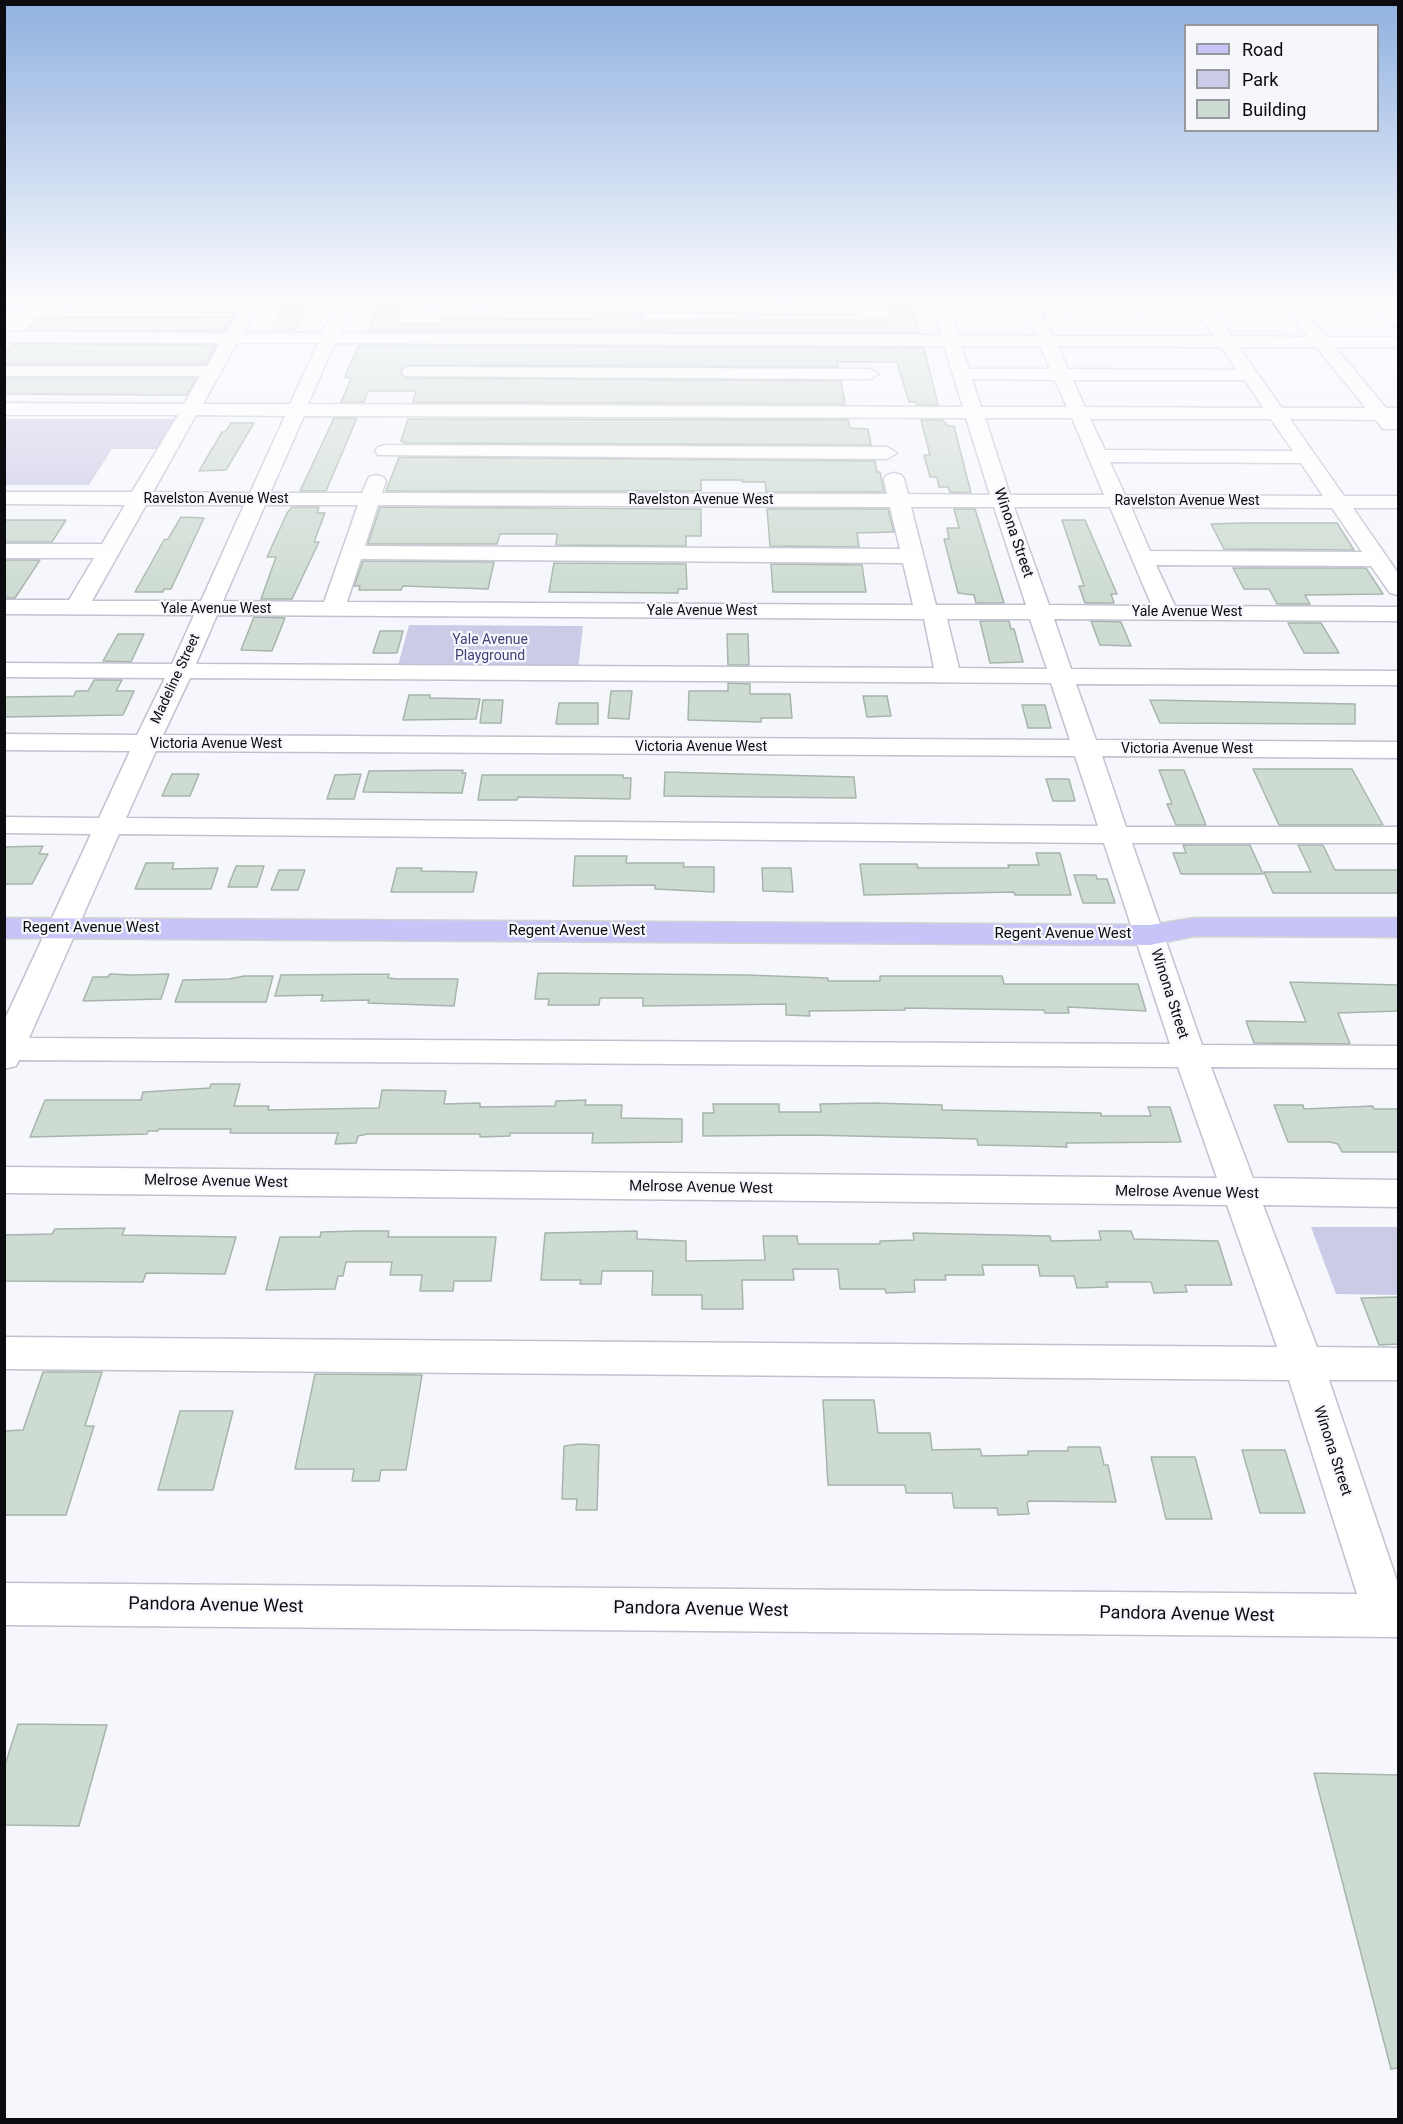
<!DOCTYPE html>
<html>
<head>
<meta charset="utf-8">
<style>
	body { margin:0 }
	#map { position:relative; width:1403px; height:2124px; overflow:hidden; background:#f6f7fd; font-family:Roboto,sans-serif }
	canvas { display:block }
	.frame { position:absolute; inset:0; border:6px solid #0b0b10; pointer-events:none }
	.legend { position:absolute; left:1184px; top:24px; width:195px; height:108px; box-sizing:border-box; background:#f6f7fd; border:2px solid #98999e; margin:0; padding:8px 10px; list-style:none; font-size:18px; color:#0b0b10 }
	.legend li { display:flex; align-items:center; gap:12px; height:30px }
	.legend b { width:30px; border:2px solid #98999e }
</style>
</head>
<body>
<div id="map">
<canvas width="1403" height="2124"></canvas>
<div class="frame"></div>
<ul class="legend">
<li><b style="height:8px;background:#c7c5f7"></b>Road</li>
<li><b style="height:16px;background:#cbcbe7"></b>Park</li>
<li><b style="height:16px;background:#cddbd2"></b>Building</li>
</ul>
</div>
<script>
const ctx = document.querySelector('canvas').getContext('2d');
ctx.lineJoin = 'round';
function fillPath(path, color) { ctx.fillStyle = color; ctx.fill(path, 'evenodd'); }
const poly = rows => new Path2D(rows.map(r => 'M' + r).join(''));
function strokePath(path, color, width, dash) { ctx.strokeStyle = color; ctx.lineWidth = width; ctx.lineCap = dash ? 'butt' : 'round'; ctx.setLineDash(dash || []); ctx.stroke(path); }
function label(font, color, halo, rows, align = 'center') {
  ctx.font = font + ' Roboto,sans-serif'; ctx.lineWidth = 4.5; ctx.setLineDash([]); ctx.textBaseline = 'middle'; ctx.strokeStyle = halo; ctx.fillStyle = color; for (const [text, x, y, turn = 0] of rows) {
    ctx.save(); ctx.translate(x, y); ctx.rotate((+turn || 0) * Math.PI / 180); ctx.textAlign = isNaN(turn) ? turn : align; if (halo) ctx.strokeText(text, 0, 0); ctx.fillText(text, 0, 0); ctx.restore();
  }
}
const green = poly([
	[5,419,178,419,162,449,112,449,89,485,5,485],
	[409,625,583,626,578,670,397,669],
	[1311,1227,1398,1227,1398,1295,1336,1294]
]);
const building = poly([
	[288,299,310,299,295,330,271,330,288,299],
	[888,301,911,301,920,333,368,331,378,304,402,304,394,324,438,324,441,318,591,319,591,314,642,314,641,320,891,320,888,301],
	[39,317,233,317,225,331,27,330,39,317],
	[14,344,216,345,206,364,4,364,4,355,14,344],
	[363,345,924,348,938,405,917,405,916,402,909,402,897,362,837,362,838,367,411,365,403,367,400,372,405,378,841,381,845,404,413,402,416,391,368,391,364,402,341,402,351,379,345,377,348,369,358,347,363,345],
	[4,378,196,378,187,395,161,395,4,394,4,378],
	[334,418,357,418,326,491,300,491,334,418],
	[408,419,848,420,850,428,868,429,871,445,405,443,401,441,408,419],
	[921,420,942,420,948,426,954,426,971,493,950,492,948,487,939,487,937,477,930,477,924,455,930,455,921,420],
	[231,423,254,423,226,470,199,471,222,432,225,432,231,423],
	[399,457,875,461,877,472,880,472,884,492,766,492,765,482,742,482,742,480,701,480,701,491,386,491,399,457],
	[292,507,319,507,317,513,325,513,314,542,319,542,292,599,261,599,276,557,267,557,287,513,292,507],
	[380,507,701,509,701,536,686,536,686,546,556,545,557,534,500,534,497,544,368,544,380,507],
	[767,509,888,509,894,532,857,533,859,547,770,546,767,509],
	[954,509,975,509,1004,603,976,603,974,595,958,593,944,539,949,539,947,528,959,528,954,509],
	[181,517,204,518,171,589,164,589,163,592,135,592,164,540,168,539,181,517],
	[4,520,66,520,52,542,4,542,4,520],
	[1062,520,1085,520,1117,594,1111,594,1114,603,1085,603,1079,586,1084,586,1062,520],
	[1243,523,1337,523,1354,550,1224,549,1211,524,1243,523],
	[4,560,40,560,15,598,4,598,4,560],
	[363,561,494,562,488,589,403,586,401,590,359,590,360,586,354,586,363,561],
	[554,563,686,564,687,589,678,589,678,593,549,592,554,563],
	[771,564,862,565,866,592,773,592,771,564],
	[1233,568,1366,568,1383,594,1305,595,1310,604,1277,604,1269,589,1244,589,1233,568],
	[254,617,285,618,272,651,241,650,254,617],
	[980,621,1009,621,1011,629,1014,629,1023,662,990,663,980,621],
	[1091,621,1121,622,1131,646,1100,645,1091,621],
	[1288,623,1321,623,1339,653,1304,653,1288,623],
	[380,631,403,631,397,653,373,653,380,631],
	[118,634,144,634,131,662,103,661,118,634],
	[727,634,748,634,749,665,728,665,727,634],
	[94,680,122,680,116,691,134,691,123,715,4,717,4,697,74,696,76,691,88,691,94,680],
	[728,683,750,684,750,694,790,694,792,718,761,718,761,722,688,720,689,691,728,691,728,683],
	[611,691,632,691,629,719,608,718,611,691],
	[409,695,430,695,430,698,480,699,476,719,403,720,409,695],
	[863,696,887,696,891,716,867,717,863,696],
	[483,700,503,700,501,723,480,723,483,700],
	[1150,700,1355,704,1355,724,1160,723,1150,700],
	[559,703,598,703,598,724,556,724,559,703],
	[1022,705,1045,705,1051,728,1028,728,1022,705],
	[1253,769,1352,769,1383,825,1279,825,1253,769],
	[463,770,462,773,466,773,462,793,363,792,369,771,463,770],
	[1159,770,1184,770,1206,825,1176,825,1167,804,1172,804,1159,770],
	[665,772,854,777,856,798,664,796,665,772],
	[172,774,199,774,190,796,162,796,172,774],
	[361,774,354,799,327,799,335,775,361,774],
	[482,775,623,775,623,778,631,778,630,799,518,797,517,800,478,800,482,775],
	[1046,779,1069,779,1075,801,1053,801,1046,779],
	[1183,845,1250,845,1263,874,1181,874,1173,853,1186,853,1183,845],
	[1298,845,1323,845,1335,870,1398,870,1398,893,1273,893,1264,872,1311,872,1298,845],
	[43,846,39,854,48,854,32,884,4,884,4,847,43,846],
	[1036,853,1060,853,1071,895,1015,895,1014,892,864,895,860,864,917,864,918,868,1009,868,1008,865,1039,865,1036,853],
	[575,856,627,856,626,863,684,863,683,867,714,867,714,892,655,889,655,885,573,886,575,856],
	[146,863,174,863,172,869,218,868,211,889,135,889,146,863],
	[236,866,264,866,257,887,228,887,236,866],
	[397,868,422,868,421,871,477,872,473,892,391,892,397,868],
	[762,868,791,868,793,892,763,891,762,868],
	[279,870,305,870,298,890,271,890,279,870],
	[1074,875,1096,875,1097,879,1107,879,1115,903,1083,903,1074,875],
	[538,973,746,975,828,978,828,981,880,981,880,976,1002,976,1004,984,1138,984,1146,1011,1068,1007,1069,1013,1045,1013,1044,1010,904,1008,905,1010,809,1011,810,1016,786,1015,786,1004,643,1006,643,998,600,998,599,1005,548,1005,549,999,535,999,538,973],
	[110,974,132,975,169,974,161,999,83,1001,93,977,108,977,110,974],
	[389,974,388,978,398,979,458,979,454,1006,368,1003,369,1000,321,1001,323,995,275,996,281,975,389,974],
	[244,976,273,976,266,1002,175,1002,183,980,229,979,244,976],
	[1290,982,1398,985,1398,1011,1338,1013,1350,1044,1254,1043,1246,1021,1306,1022,1290,982],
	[211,1084,240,1084,234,1106,269,1106,268,1110,379,1108,382,1090,446,1091,444,1104,480,1103,480,1107,555,1106,556,1101,586,1100,585,1105,622,1105,621,1118,682,1119,682,1142,592,1143,593,1133,510,1133,510,1136,480,1137,480,1134,368,1134,358,1136,356,1143,335,1144,338,1133,230,1133,231,1129,159,1129,158,1131,148,1131,147,1134,30,1137,45,1100,141,1100,143,1092,210,1088,211,1084],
	[872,1103,942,1105,942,1110,1101,1113,1101,1116,1151,1116,1148,1107,1170,1107,1181,1142,1066,1143,1067,1147,1031,1146,978,1145,977,1139,812,1135,703,1136,703,1113,714,1113,713,1104,779,1104,779,1112,821,1112,820,1104,872,1103],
	[1274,1105,1303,1105,1304,1109,1373,1106,1374,1109,1398,1109,1398,1152,1342,1152,1338,1144,1330,1142,1288,1142,1274,1105],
	[125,1228,122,1235,236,1237,225,1274,146,1273,143,1282,4,1281,4,1235,52,1234,55,1229,125,1228],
	[356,1231,389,1231,388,1237,496,1237,491,1281,454,1281,453,1291,420,1291,422,1275,390,1275,392,1262,346,1262,343,1276,338,1276,335,1289,266,1290,280,1237,320,1237,321,1232,356,1231],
	[637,1231,637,1239,686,1241,686,1261,765,1260,763,1236,797,1236,798,1244,880,1244,880,1241,914,1240,913,1233,1050,1236,1051,1241,1101,1240,1099,1231,1131,1231,1134,1239,1218,1241,1232,1285,1185,1285,1187,1292,1154,1293,1151,1282,1106,1282,1108,1287,1077,1288,1074,1276,1040,1276,1038,1265,982,1265,984,1275,945,1275,946,1280,914,1280,915,1292,886,1293,885,1289,840,1289,838,1269,793,1269,794,1280,742,1280,743,1309,702,1309,702,1295,652,1295,653,1271,602,1271,601,1284,580,1284,581,1280,541,1280,545,1233,637,1231],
	[1398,1297,1398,1344,1379,1345,1361,1298,1398,1297],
	[43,1372,102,1372,85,1426,94,1426,66,1515,4,1515,4,1431,23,1430,43,1372],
	[315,1374,422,1375,406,1470,381,1470,379,1481,352,1481,354,1469,295,1469,315,1374],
	[823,1400,874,1400,878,1433,930,1433,932,1450,980,1449,982,1456,1028,1455,1028,1451,1068,1451,1068,1447,1100,1447,1104,1465,1108,1465,1116,1502,1029,1501,1027,1503,1029,1514,998,1515,997,1508,954,1508,952,1493,906,1493,905,1485,828,1485,823,1400],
	[180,1411,233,1411,213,1490,158,1490,180,1411],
	[580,1444,599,1445,597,1510,576,1510,577,1499,562,1499,564,1446,580,1444],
	[1242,1450,1285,1450,1305,1513,1260,1513,1242,1450],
	[1151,1457,1195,1457,1212,1519,1166,1519,1151,1457],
	[18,1724,107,1725,79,1826,4,1825,4,1768,18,1724],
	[1314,1773,1398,1775,1398,2068,1391,2069,1314,1773]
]);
const minor = poly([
	[246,299,262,299,243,333,322,333,338,299,354,299,339,333,941,335,930,299,946,299,958,335,1036,336,1018,299,1034,299,1036,303,1193,305,1189,299,1206,299,1232,336,1308,337,1278,299,1295,299,1326,337,1398,337,1398,347,1335,347,1386,408,1398,408,1397,429,1383,429,1376,420,1290,419,1344,496,1398,496,1398,508,1353,508,1398,573,1398,595,1390,593,1371,566,1156,565,1175,606,1398,607,1398,621,1054,619,1071,669,1398,671,1398,685,1076,684,1096,740,1398,742,1398,758,1102,756,1126,827,1398,827,1398,843,1132,843,1202,1045,1398,1046,1398,1068,1211,1067,1253,1178,1398,1180,1398,1207,1263,1205,1317,1347,1398,1348,1398,1380,1329,1380,1398,1584,1398,1637,4,1625,4,1583,1357,1594,1289,1380,4,1369,4,1337,1277,1347,1227,1205,4,1193,4,1167,1217,1178,1178,1067,19,1060,16,1066,4,1069,4,1021,91,834,4,833,4,817,99,818,130,751,4,750,4,734,137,735,165,678,4,677,4,663,172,664,194,615,4,614,4,600,69,600,94,558,4,558,4,544,102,544,125,505,4,504,4,492,132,492,178,415,4,415,4,403,184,404,200,376,4,376,4,366,207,366,220,343,4,342,4,332,226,333,238,312,4,310,4,300,244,302,246,299],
	[1041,313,1200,315,1214,336,1053,336,1041,313],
	[237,343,318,343,290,404,203,404,237,343],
	[335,343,944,346,963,407,308,404,335,343],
	[961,346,1040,346,1050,369,969,369,961,346],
	[1058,346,1221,347,1237,370,1068,369,1058,346],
	[1239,347,1316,347,1366,408,1282,408,1239,347],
	[972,379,1055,380,1067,407,981,407,972,379],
	[1073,380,1245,380,1263,408,1085,407,1073,380],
	[196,415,285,416,250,493,153,492,196,415],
	[304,416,966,418,990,495,908,494,904,479,901,475,894,473,887,475,884,479,887,494,382,493,386,481,383,477,376,475,369,477,362,493,270,493,304,416],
	[985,418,1072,418,1104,495,1010,495,985,418],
	[1090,419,1271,419,1293,451,1105,450,1090,419],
	[1110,462,1301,463,1323,496,1125,495,1110,462],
	[146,505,244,505,201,601,92,601,146,505],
	[265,505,358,505,324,602,223,601,265,505],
	[378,505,890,507,900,549,365,546,378,505],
	[911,507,994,507,1026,605,936,605,911,507],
	[1014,507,1110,507,1152,606,1049,605,1014,507],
	[1131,507,1332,508,1362,552,1150,551,1131,507],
	[361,559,903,563,913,605,347,602,361,559],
	[217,615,924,619,934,668,196,664,217,615],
	[947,619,1030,619,1047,669,959,668,947,619],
	[190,678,1051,683,1070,740,163,735,190,678],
	[156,751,1075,756,1098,826,126,818,156,751],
	[119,834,1104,843,1170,1044,29,1038,119,834],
	[1369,299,1386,299,1398,313,1398,327,1392,326,1369,299],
	[433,302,855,304,863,309,855,314,427,310,425,307,427,304,433,302],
	[411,367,870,369,879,374,870,379,405,376,402,372,405,368,411,367],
	[385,445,887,447,897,453,887,459,378,455,375,451,378,447,385,445]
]);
const major = poly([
	[4,918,1150,925,1195,918,1398,918,1398,937,1195,936,1150,945,4,938,4,918]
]);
const farStreetnames = [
	["Ravelston Avenue West",216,499],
	["Ravelston Avenue West",701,500],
	["Ravelston Avenue West",1187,501],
	["Yale Avenue West",216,609],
	["Yale Avenue West",702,611],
	["Yale Avenue West",1187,612],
	["Madeline Street",176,679,-65],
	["Victoria Avenue West",216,744],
	["Victoria Avenue West",701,747],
	["Victoria Avenue West",1187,749]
];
const farParknames = [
	["Yale Avenue",490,640],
	["Playground",490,656]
];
const streetNames = [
	["Winona Street",1013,533,71],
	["Regent Avenue West",91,928],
	["Regent Avenue West",577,931],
	["Regent Avenue West",1063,934],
	["Winona Street",1169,994,72],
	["Melrose Avenue West",216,1182,1],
	["Melrose Avenue West",701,1188,1],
	["Melrose Avenue West",1187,1193,1],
	["Winona Street",1332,1451,72]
];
const nearStreetnames = [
	["Pandora Avenue West",216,1606,1],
	["Pandora Avenue West",701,1610,1],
	["Pandora Avenue West",1187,1615,1]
];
fillPath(green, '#cbcbe7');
fillPath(building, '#cddbd2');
strokePath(building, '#a7b4ab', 1.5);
strokePath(minor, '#c1c1d0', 3);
strokePath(major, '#d3d3d4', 3);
fillPath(minor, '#fff');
fillPath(major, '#c7c5f7');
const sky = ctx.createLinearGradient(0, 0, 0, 597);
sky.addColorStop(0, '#90b1e0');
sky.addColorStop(0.5, '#fbfbfe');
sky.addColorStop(1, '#fbfbfe00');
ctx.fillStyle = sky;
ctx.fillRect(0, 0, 1403, 597);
label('14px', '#0b0b10', '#f6f7fd', farStreetnames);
label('14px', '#444176', '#f6f7fd', farParknames);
label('15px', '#0b0b10', '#f6f7fd', streetNames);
label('18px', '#0b0b10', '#f6f7fd', nearStreetnames);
</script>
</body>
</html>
